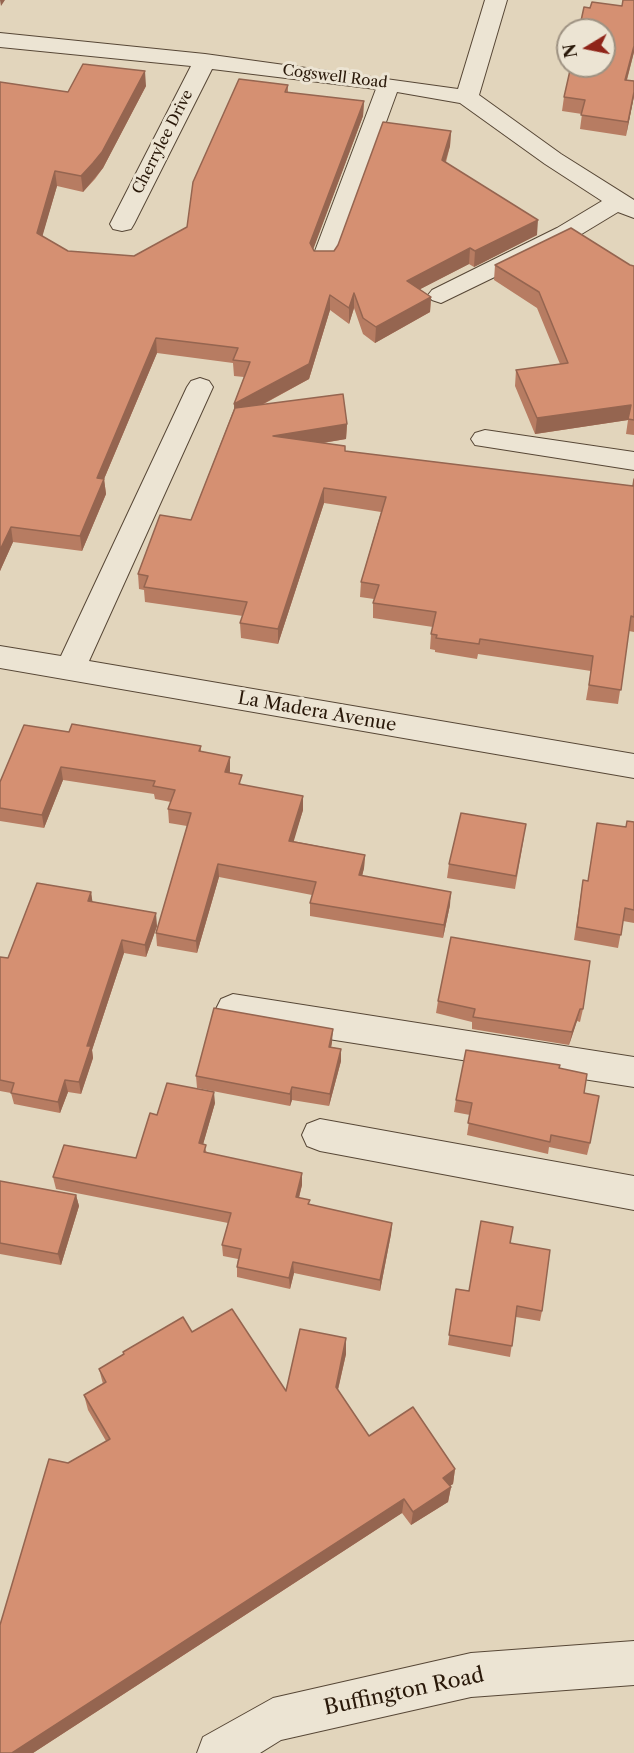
<!DOCTYPE html>
<html>
<head>
<meta charset="utf-8">
<style>
	body { margin:0 }
	#map { position:relative; width:634px; height:1753px; overflow:hidden; background:#e2d5bc; font-family:"Libre Caslon Text",serif }
	canvas { display:block }
	.north { position:absolute; left:556px; top:18px; width:60px; height:60px; box-sizing:border-box; background:#ece4d3; border:2px solid #9e9282; border-radius:50%; rotate:260deg; font-size:16px; font-weight:700; line-height:24px; text-align:center; color:#291809 }
	.north::after { content:''; display:block; margin:auto; width:21px; height:27px; background:#8f2418; clip-path:polygon(50% 0,100% 100%,50% 72%,0 100%) }
</style>
</head>
<body>
<div id="map">
<canvas width="634" height="1753"></canvas>
<div class="north">N</div>
</div>
<script>
const ctx = document.querySelector('canvas').getContext('2d');
ctx.lineJoin = 'round';
const poly = rows => new Path2D(rows.map(r => 'M' + r).join(''));
function strokePath(path, color, width, dash) { ctx.strokeStyle = color; ctx.lineWidth = width; ctx.lineCap = dash ? 'butt' : 'round'; ctx.setLineDash(dash || []); ctx.stroke(path); }
function fillPath(path, color) { ctx.fillStyle = color; ctx.fill(path, 'evenodd'); }
function label(font, color, halo, rows, align = 'center') {
  ctx.font = font + ' "Libre Caslon Text",serif'; ctx.lineWidth = 6; ctx.setLineDash([]); ctx.textBaseline = 'middle'; ctx.strokeStyle = halo; ctx.fillStyle = color; for (const [text, x, y, turn = 0] of rows) {
    ctx.save(); ctx.translate(x, y); ctx.rotate((+turn || 0) * Math.PI / 180); ctx.textAlign = isNaN(turn) ? turn : align; if (halo) ctx.strokeText(text, 0, 0); ctx.fillText(text, 0, 0); ctx.restore();
  }
}
const minor = poly([
	[485,0,507,0,479,95,561,154,634,200,634,218,618,212,575,238,441,303,432,300,428,295,432,290,557,228,602,201,545,164,460,103,397,92,336,259,333,264,324,266,315,264,312,259,376,89,212,69,134,224,131,229,122,231,113,229,110,224,191,66,0,47,0,33,205,54,458,89,485,0],
	[200,378,209,381,213,387,89,661,634,754,634,778,0,668,0,646,61,656,187,387,191,381,200,378],
	[485,430,634,452,634,470,475,445,471,439,475,433,485,430],
	[233,994,634,1057,634,1087,233,1024,221,1019,216,1009,221,999,233,994],
	[320,1119,634,1176,634,1210,320,1151,307,1146,302,1135,307,1124,320,1119],
	[634,1641,634,1685,471,1697,281,1740,260,1753,197,1753,203,1737,273,1698,471,1653,634,1641]
]);
const wall = poly([
	[634,0,634,52,627,80,634,81,634,96,626,136,580,129,582,114,562,111,564,97,622,6],
	[0,82,68,92,146,86,103,168,95,179,83,192,57,186,42,236,68,251,134,256,187,227,288,85,288,93,364,101,363,116,313,249,314,251,334,251,451,131,450,146,446,162,537,235,474,267,469,264,420,289,431,297,430,312,375,343,363,334,354,308,349,324,330,310,309,379,262,405,347,424,346,439,323,443,345,451,633,486,634,479,634,632,629,631,618,704,586,700,591,671,478,654,477,659,435,652,435,650,430,649,431,634,433,627,373,618,373,603,374,599,360,597,361,582,381,512,324,503,278,644,241,638,240,623,243,616,145,602,144,590,139,589,138,574,191,520,234,409,234,404,244,377,234,376,233,363,157,353,104,479,106,494,82,551,13,542,0,571],
	[495,265,634,266,634,435,626,434,628,420,535,434,515,386,516,370,560,364,537,308,494,280],
	[69,732,201,746,201,752,230,757,230,773,242,785,303,796,303,810,293,841,365,855,364,868,362,876,450,905,443,938,310,916,310,903,312,895,219,877,197,953,157,946,156,933,187,826,169,823,168,809,171,802,155,799,154,794,63,780,44,828,0,821,0,782],
	[634,822,634,923,623,921,618,948,574,940,583,880,588,880,597,823,626,827],
	[524,837,515,889,447,878,449,864],
	[91,892,92,902,157,926,146,957,124,953,92,1050,93,1058,81,1094,68,1092,60,1113,14,1104,11,1093,0,1091,0,957,8,958],
	[438,1001,583,1009,580,1022,577,1021,569,1045,472,1029,472,1022,436,1013],
	[332,1042,331,1047,341,1049,341,1061,329,1106,292,1100,290,1106,197,1088,196,1076],
	[560,1065,559,1069,584,1093,590,1143,587,1155,549,1147,548,1154,467,1135,470,1115,454,1112,456,1100],
	[215,1103,203,1144,207,1153,302,1185,299,1198,310,1205,392,1223,391,1234,380,1291,294,1273,290,1289,237,1277,237,1267,238,1259,223,1256,222,1245,228,1223,56,1189,53,1177,136,1158,157,1115],
	[0,1181,76,1195,79,1206,61,1265,0,1254],
	[510,1243,542,1311,540,1321,516,1317,510,1357,448,1345,456,1289,469,1291],
	[192,1332,286,1391,346,1338,346,1354,338,1390,369,1436,455,1469,453,1484,449,1486,451,1487,448,1502,411,1525,402,1513,33,1753,0,1753,68,1463,106,1441,88,1410,84,1395,103,1384,99,1369,123,1355,123,1352]
]);
const shadedWall = poly([
	[0,0,5,0,1,6],
	[634,46,634,52,623,94,625,80],
	[145,71,146,86,103,168,83,192,81,176],
	[634,92,634,96,626,136,628,122],
	[364,101,363,116,310,258,310,243],
	[451,131,450,146,441,175,442,160],
	[55,171,57,186,39,248,37,233],
	[538,220,537,235,474,267,475,251],
	[470,248,469,264,407,296,407,281],
	[354,293,354,308,349,324,349,308],
	[330,295,330,310,309,379,235,419,234,404],
	[431,297,430,312,375,343,376,327],
	[156,338,157,353,104,479,106,494,82,551,80,536,97,478],
	[631,405,628,420,535,434,537,418],
	[347,424,346,439,273,451,273,436],
	[324,488,324,503,278,644,278,629],
	[11,527,13,542,0,571,0,550],
	[230,757,230,770,226,786,225,772],
	[61,767,63,780,44,828,42,815],
	[303,796,303,810,290,854,289,841],
	[365,855,364,868,359,888,359,875],
	[218,864,219,877,197,953,196,941],
	[91,892,93,905,88,901],
	[451,892,450,905,443,938,444,925],
	[156,913,157,926,146,957,145,945],
	[122,940,124,953,92,1050,93,1058,81,1094,79,1082,87,1046],
	[580,1009,577,1021,569,1045,572,1032],
	[333,1029,332,1042,329,1059,329,1047],
	[341,1049,341,1061,329,1106,330,1094],
	[65,1080,68,1092,60,1113,58,1102],
	[292,1087,292,1100,290,1106,290,1094],
	[214,1092,215,1103,200,1155,199,1143],
	[302,1173,302,1185,296,1208,296,1197],
	[76,1195,79,1206,61,1265,58,1254],
	[392,1223,391,1234,380,1291,380,1280],
	[293,1262,294,1273,290,1289,289,1278],
	[346,1338,346,1354,335,1402,336,1387],
	[455,1469,453,1484,441,1492,443,1478],
	[451,1487,448,1502,411,1525,413,1512],
	[404,1499,402,1513,33,1753,12,1753]
]);
const building = poly([
	[623,0,634,0,634,46,625,80,634,81,634,92,628,122,581,115,585,100,564,97,571,66,604,66,604,30,579,30,584,7,590,8,592,2,622,6,623,0],
	[83,64,145,71,102,152,93,163,81,176,55,171,37,233,68,251,134,256,187,227,193,182,239,79,288,85,285,92,364,101,310,243,314,251,334,251,338,245,383,122,451,131,442,160,538,220,475,251,470,248,407,281,431,297,376,327,363,318,354,293,349,308,330,295,309,364,234,404,250,362,233,360,238,348,156,338,97,478,104,479,80,536,11,527,0,550,0,82,68,92,83,64],
	[571,228,630,265,634,266,634,420,628,419,631,405,537,418,516,370,568,363,539,292,495,265,571,228],
	[343,394,347,424,273,436,345,446,345,451,633,486,634,479,634,617,631,616,621,690,589,685,593,656,480,639,479,644,436,638,437,635,431,634,436,612,373,603,379,585,361,582,386,497,324,488,278,629,240,623,247,602,144,587,148,576,138,574,160,515,191,520,235,408,343,394],
	[72,724,201,746,199,751,230,757,225,772,242,775,239,784,303,796,289,841,365,855,359,875,451,892,444,925,310,903,316,882,218,864,196,941,156,933,191,813,168,809,175,790,153,786,155,781,61,767,42,815,0,808,0,782,24,725,69,732,72,724],
	[461,813,526,824,516,876,449,864,461,813],
	[627,821,634,822,634,910,625,908,621,935,577,927,583,880,588,881,597,823,626,827,627,821],
	[37,883,91,892,88,901,156,913,145,945,122,940,87,1046,91,1046,79,1082,65,1080,58,1102,11,1093,14,1083,0,1080,0,957,8,958,37,883],
	[451,937,590,961,583,1009,580,1009,572,1032,473,1017,475,1009,438,1001,451,937],
	[214,1008,333,1029,329,1047,341,1049,330,1094,292,1087,290,1094,196,1076,214,1008],
	[466,1050,560,1065,559,1068,587,1074,584,1093,599,1096,590,1143,551,1135,550,1142,468,1123,472,1103,456,1100,466,1050],
	[167,1083,214,1092,199,1143,206,1145,204,1152,302,1173,296,1197,310,1200,308,1204,392,1223,380,1280,293,1262,289,1278,237,1267,241,1249,222,1245,231,1213,53,1177,64,1145,136,1158,150,1113,157,1115,167,1083],
	[0,1181,76,1195,58,1254,0,1243,0,1181],
	[481,1221,513,1227,510,1243,550,1250,542,1311,517,1306,512,1346,449,1335,456,1289,469,1291,481,1221],
	[232,1309,286,1391,300,1329,346,1338,336,1387,369,1436,413,1407,455,1469,443,1478,451,1487,413,1512,404,1499,12,1753,0,1753,0,1625,49,1459,68,1463,110,1439,84,1395,106,1382,99,1369,124,1354,123,1352,183,1317,192,1332,232,1309]
]);
const farStreetnames = [
	["Cogswell Road",335,77,7],
	["Cherrylee Drive",163,142,-63]
];
const streetNames = [
	["La Madera Avenue",317,712,10]
];
const nearStreetnames = [
	["Buffington Road",404,1692,-12]
];
strokePath(minor, '#574736', 2);
fillPath(minor, '#ece4d3');
fillPath(wall, '#b77c62');
fillPath(shadedWall, '#956550');
fillPath(building, '#d59072');
strokePath(building, '#956550', 1.5);
label('15px', '#291809', '#ece4d3', farStreetnames);
label('18px', '#291809', '#ece4d3', streetNames);
label('21px', '#291809', '#ece4d3', nearStreetnames);
</script>
</body>
</html>
